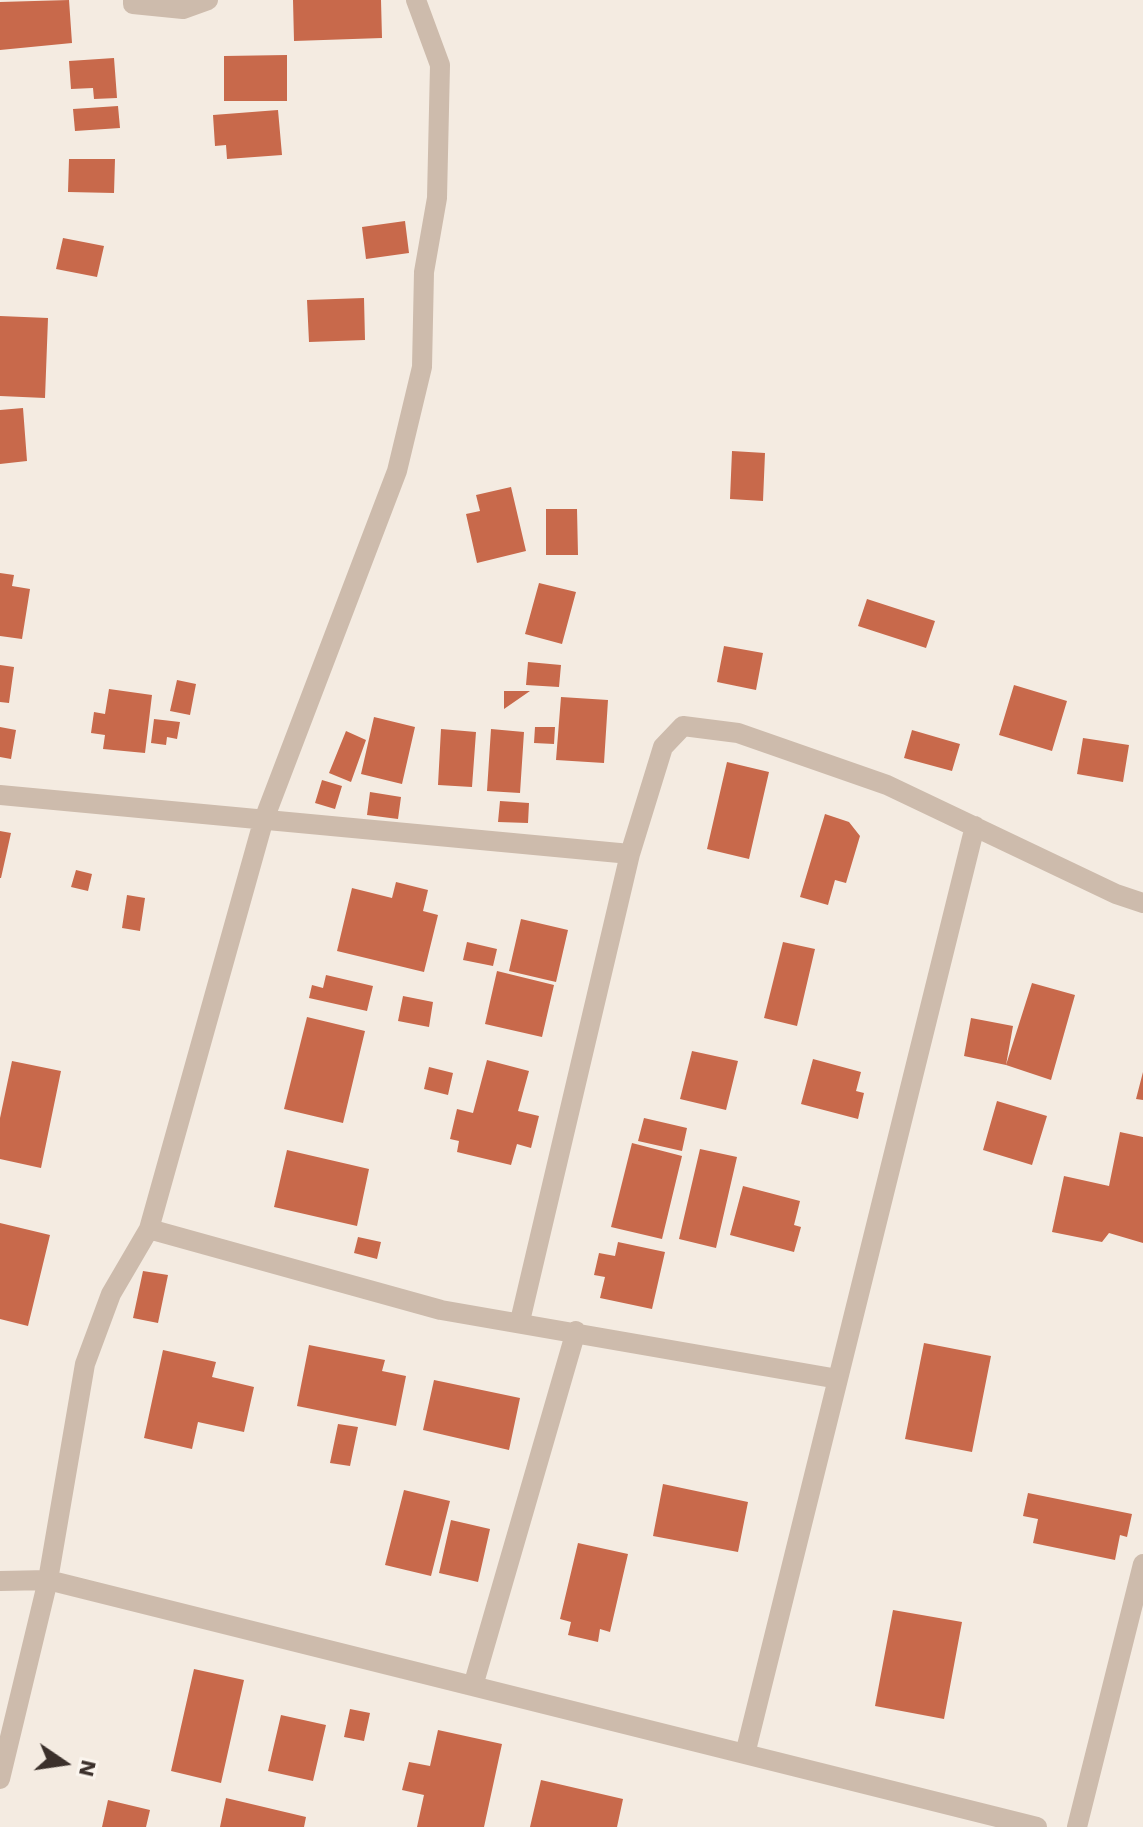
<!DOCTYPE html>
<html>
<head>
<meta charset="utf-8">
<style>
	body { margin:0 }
	#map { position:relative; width:1143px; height:1827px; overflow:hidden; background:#f4ebe1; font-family:"Work Sans",sans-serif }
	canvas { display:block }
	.north { position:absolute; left:24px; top:1723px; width:80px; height:80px; -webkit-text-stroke:6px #fbf5ee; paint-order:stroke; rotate:103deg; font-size:22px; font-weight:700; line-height:32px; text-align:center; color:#3b302b }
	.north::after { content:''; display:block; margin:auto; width:28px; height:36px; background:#3b302b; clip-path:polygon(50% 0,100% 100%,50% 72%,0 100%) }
</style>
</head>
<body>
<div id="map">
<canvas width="1143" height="1827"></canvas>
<div class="north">N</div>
</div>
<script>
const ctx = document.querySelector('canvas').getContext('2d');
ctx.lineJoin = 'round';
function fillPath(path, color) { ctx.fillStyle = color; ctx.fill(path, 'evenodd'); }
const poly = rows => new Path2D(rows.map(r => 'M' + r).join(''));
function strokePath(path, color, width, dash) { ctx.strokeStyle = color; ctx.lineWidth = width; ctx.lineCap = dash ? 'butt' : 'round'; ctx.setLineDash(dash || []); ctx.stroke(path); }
const building = poly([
	[69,0,72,43,0,50,0,2],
	[293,0,381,0,382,38,294,41],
	[287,55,287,101,224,101,224,56],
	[114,58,117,98,94,99,93,88,71,89,69,61],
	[118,106,120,128,75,131,73,109],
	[278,110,282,155,227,159,226,145,215,146,213,115],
	[69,159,115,159,114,193,68,192],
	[405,221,409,253,366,259,362,227],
	[63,238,104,246,97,277,56,269],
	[364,298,365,340,309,342,307,300],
	[0,316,48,318,45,398,0,396],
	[23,408,27,461,0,464,0,410],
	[732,451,765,453,763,501,730,499],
	[511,487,526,551,477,563,466,514,480,511,476,495],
	[546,509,577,509,578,555,546,555],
	[0,573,14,575,12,586,30,589,22,639,0,636],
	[539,583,576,592,562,644,525,634],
	[867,599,935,621,926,648,858,626],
	[724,646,763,653,756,690,717,682],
	[528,662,561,665,559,687,526,685],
	[0,665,14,667,9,703,0,702],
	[177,680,196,684,190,715,170,711],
	[1014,685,1067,701,1052,751,999,735],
	[109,689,152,695,145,753,103,749,105,735,91,733,94,712,105,714],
	[504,691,530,691,504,709],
	[561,697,608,700,604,763,556,760],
	[374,717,415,727,402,784,361,774],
	[154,719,180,722,177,739,167,737,166,745,151,743],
	[0,727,16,730,11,759,0,757],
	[535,727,555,727,554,744,534,743],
	[441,729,476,732,472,787,438,785],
	[491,729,524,732,520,793,487,791],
	[912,730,960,744,952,771,904,758],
	[346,731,366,740,351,782,329,773],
	[1083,738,1129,745,1123,782,1077,774],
	[727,762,769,772,749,859,707,849],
	[322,780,342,786,335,809,315,803],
	[370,792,401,797,398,819,367,815],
	[500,801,529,803,528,823,498,822],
	[825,814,849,822,860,836,846,883,835,880,828,905,800,897],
	[0,831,11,833,1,878,0,878],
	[76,870,92,874,88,891,71,887],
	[396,882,428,890,423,911,438,915,424,972,337,951,352,888,392,898],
	[127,895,145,898,140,931,122,928],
	[521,919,568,930,556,982,509,971],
	[467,942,497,949,493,966,463,960],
	[783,942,815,949,797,1026,764,1018],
	[497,971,554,985,542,1037,485,1024],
	[326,975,373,986,367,1011,309,998,312,985,323,988],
	[1032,983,1075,995,1051,1080,1006,1065,964,1056,971,1018,1013,1026,1006,1065],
	[403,996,433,1002,429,1027,398,1021],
	[307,1017,365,1031,343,1123,284,1109],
	[692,1051,738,1061,726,1110,680,1099],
	[813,1059,861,1072,856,1091,864,1093,858,1119,801,1104],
	[487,1060,529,1071,518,1111,539,1116,531,1148,517,1144,511,1165,457,1152,459,1141,450,1139,457,1109,473,1113],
	[12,1061,61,1071,41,1168,0,1159,0,1118],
	[429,1067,453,1073,448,1095,424,1089],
	[1143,1072,1143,1100,1136,1099],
	[997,1101,1047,1116,1032,1165,983,1150],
	[644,1118,687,1128,682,1151,638,1141],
	[1120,1132,1143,1137,1143,1243,1109,1233,1102,1242,1052,1232,1064,1176,1109,1186],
	[632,1143,682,1156,662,1239,611,1227],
	[700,1149,737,1157,716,1248,679,1239],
	[287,1150,369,1169,357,1226,274,1207],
	[743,1186,800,1201,794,1225,801,1227,794,1252,730,1235],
	[0,1223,50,1235,28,1326,0,1319],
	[358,1237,381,1242,377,1259,354,1253],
	[618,1242,665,1252,652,1309,600,1298,605,1277,594,1275,599,1253,615,1256],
	[143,1271,168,1275,158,1323,133,1318],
	[924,1343,991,1356,972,1452,905,1439],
	[309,1345,385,1360,382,1371,406,1376,396,1426,297,1406],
	[163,1350,216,1362,212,1377,254,1387,244,1432,198,1422,192,1449,144,1438],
	[434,1380,520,1398,509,1450,423,1430],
	[338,1424,358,1427,350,1466,330,1463],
	[663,1484,748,1502,738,1552,653,1536],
	[404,1490,450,1501,431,1576,385,1565],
	[1028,1493,1132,1514,1127,1537,1120,1535,1115,1560,1033,1543,1038,1519,1023,1516],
	[451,1520,490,1529,478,1582,439,1573],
	[578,1543,628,1554,610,1632,600,1629,598,1642,568,1635,571,1622,560,1619],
	[893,1610,962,1622,944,1719,875,1706],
	[194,1669,244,1680,221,1783,171,1771],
	[350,1709,370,1713,364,1741,344,1737],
	[281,1715,326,1725,313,1781,268,1771],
	[438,1730,502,1744,484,1827,417,1827,424,1795,402,1790,409,1762,430,1766],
	[541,1780,623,1799,617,1827,530,1827],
	[226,1798,306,1817,304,1827,220,1827],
	[108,1800,150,1810,146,1827,102,1827]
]);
const street = poly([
	[133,0,133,4,183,9,208,0],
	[0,795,630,854],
	[149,1229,441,1310,838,1379],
	[520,1321,630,854,663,747,683,726,738,733,887,785,1116,894,1143,903],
	[0,1581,48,1580,1037,1827],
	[473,1686,576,1331],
	[745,1754,975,826],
	[0,1779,48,1580,85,1364,111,1294,149,1229,263,822,397,471,422,367,424,272,437,198,440,65,416,0],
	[1077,1827,1143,1564]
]);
fillPath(building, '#c8694b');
strokePath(street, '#cdbbac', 20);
</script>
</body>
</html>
